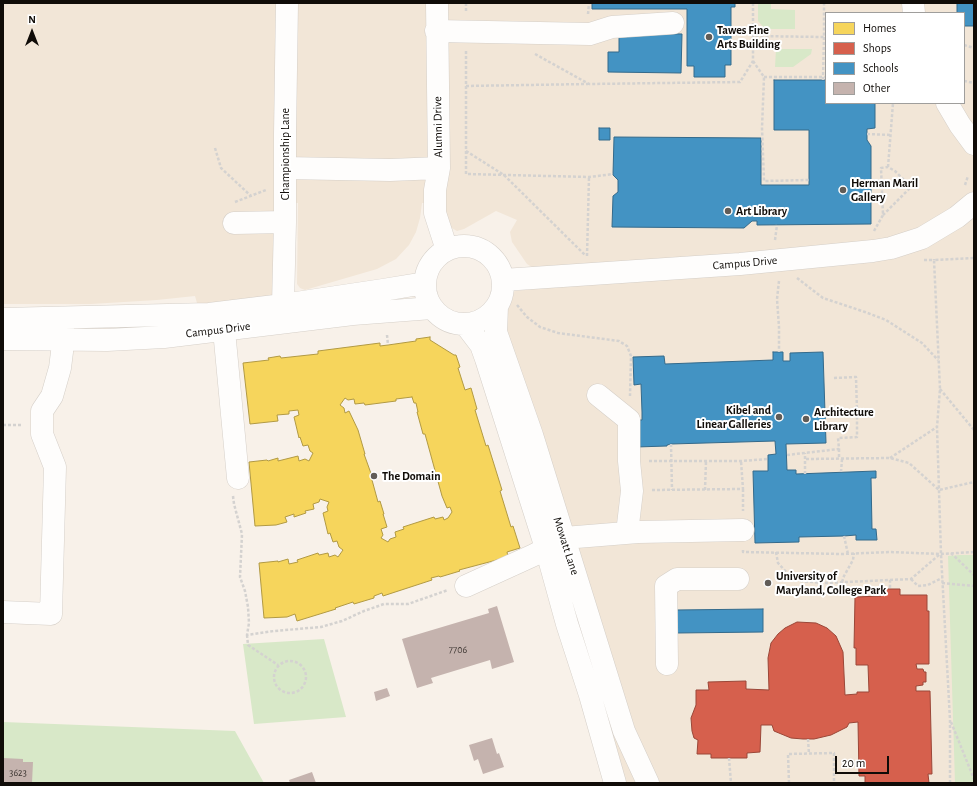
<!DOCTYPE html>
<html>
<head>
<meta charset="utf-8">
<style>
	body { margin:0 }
	#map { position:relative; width:977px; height:786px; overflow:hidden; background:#f8f1e9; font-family:"Alegreya Sans",sans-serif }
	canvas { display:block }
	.frame { position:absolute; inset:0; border:4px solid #100c08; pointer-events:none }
	.legend { position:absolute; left:825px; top:12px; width:140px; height:92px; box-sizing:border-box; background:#fff; border:1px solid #9f9e9c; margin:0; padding:5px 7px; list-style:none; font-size:12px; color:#100c08 }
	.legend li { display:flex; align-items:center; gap:8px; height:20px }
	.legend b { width:20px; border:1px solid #9f9e9c }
	.north { position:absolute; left:12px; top:12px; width:40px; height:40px; -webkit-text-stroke:3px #fff; paint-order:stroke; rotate:0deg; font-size:11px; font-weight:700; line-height:16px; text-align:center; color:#100c08 }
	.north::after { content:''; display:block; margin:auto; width:14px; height:18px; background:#100c08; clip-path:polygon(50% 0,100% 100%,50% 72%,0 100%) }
	.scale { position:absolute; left:835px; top:756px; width:54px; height:18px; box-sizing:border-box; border:2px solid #100c08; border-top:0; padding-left:5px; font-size:12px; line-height:14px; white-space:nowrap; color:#100c08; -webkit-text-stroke:3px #fff; paint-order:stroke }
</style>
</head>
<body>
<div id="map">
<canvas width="977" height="786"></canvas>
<div class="frame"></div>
<ul class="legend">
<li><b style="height:11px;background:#f6d55c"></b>Homes</li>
<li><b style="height:11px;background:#d6604d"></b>Shops</li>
<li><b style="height:11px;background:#4393c3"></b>Schools</li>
<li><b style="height:11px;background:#c5b3ae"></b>Other</li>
</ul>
<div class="north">N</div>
<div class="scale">20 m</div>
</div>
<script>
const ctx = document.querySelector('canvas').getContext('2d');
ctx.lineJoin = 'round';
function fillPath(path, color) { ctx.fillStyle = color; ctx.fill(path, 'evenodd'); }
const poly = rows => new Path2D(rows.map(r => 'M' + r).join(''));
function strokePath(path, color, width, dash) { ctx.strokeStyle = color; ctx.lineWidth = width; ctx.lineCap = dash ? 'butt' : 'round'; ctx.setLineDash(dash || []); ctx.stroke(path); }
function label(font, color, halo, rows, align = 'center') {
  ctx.font = font + ' "Alegreya Sans",sans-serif'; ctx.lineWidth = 4; ctx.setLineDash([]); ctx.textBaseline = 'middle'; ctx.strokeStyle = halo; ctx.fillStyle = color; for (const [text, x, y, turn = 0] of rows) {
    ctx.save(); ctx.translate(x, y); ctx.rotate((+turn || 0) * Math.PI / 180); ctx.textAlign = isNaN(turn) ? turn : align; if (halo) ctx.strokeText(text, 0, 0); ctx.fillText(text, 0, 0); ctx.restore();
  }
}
const built = poly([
	[3,3,974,3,974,783,623,783,500,383,498,296,501,293,547,287,535,269,527,264,512,242,510,232,517,220,496,211,464,229,457,231,448,226,444,203,422,203,420,218,416,232,409,245,396,259,377,269,305,290,300,288,297,284,298,203,280,203,275,296,199,310,195,296,157,300,91,304,3,304],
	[826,13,964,13,964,103,826,103]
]);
const green = poly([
	[758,3,771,3,771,9,795,10,795,29,765,29,758,21],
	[776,49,812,49,811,54,793,67,775,67],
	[960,555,974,555,974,783,955,783,948,556],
	[324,639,346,717,254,724,243,644],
	[3,722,235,731,264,783,3,783]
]);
const homes = poly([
	[430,337,430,340,454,355,456,355,460,367,458,368,465,390,471,388,477,409,475,410,486,446,488,445,502,490,500,491,511,527,513,526,520,548,507,552,508,557,459,570,460,571,440,577,439,576,431,578,432,580,383,596,382,593,374,596,374,598,354,604,353,602,335,608,336,609,297,621,295,614,287,617,264,618,259,563,278,561,278,562,288,559,289,564,298,562,297,560,318,553,319,555,328,553,329,557,335,555,338,557,343,550,339,547,337,541,333,542,330,533,328,534,323,513,328,511,327,507,329,502,320,499,319,502,313,504,314,509,305,511,306,513,294,517,294,514,285,517,287,522,276,525,255,526,249,462,267,460,268,461,278,458,278,461,298,456,299,461,305,459,309,461,313,453,310,451,308,445,303,446,300,437,299,438,294,417,299,415,298,410,289,411,289,414,277,415,278,421,250,424,243,363,269,360,268,358,280,356,281,358,318,354,318,351,380,343,380,346,388,345,416,341,416,339,430,337],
	[412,397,414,403,416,403,418,412,417,412,423,434,425,434,442,496,447,508,450,507,452,512,448,518,444,520,443,517,435,519,434,517,403,527,404,529,395,532,396,537,390,539,388,542,381,538,383,535,381,529,387,527,383,514,384,514,380,501,378,502,372,480,373,479,364,454,365,454,358,430,349,411,345,413,344,408,340,405,345,398,348,400,354,399,355,404,364,403,365,405,396,401,396,399,412,397]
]);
const shops = poly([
	[881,589,900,589,900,595,927,595,927,611,929,611,929,664,916,664,917,669,923,669,924,672,926,672,926,682,923,682,923,685,916,686,916,691,930,691,932,774,928,774,929,783,865,783,865,776,859,776,858,722,849,723,847,727,831,735,814,739,803,739,791,738,774,731,772,725,761,725,760,752,747,753,747,758,711,758,711,754,697,754,698,740,694,738,692,731,691,718,696,705,696,690,709,690,708,682,746,681,746,689,769,690,768,658,771,643,778,634,785,628,797,622,816,623,827,628,836,636,843,652,845,695,857,694,857,692,869,692,868,665,856,665,856,648,854,648,855,597,881,596,881,589]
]);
const schools = poly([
	[592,3,735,3,735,7,731,7,731,65,725,65,725,77,694,77,694,66,687,66,687,9,592,9,592,3],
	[957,3,974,3,974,26,964,26,964,13,957,13,957,3],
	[619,33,682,34,681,73,608,72,608,52,619,52,619,33],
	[774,80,826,80,826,103,875,103,875,128,867,129,867,140,871,146,871,224,757,225,757,221,752,221,744,228,612,227,613,196,618,192,618,180,613,175,614,137,761,138,761,185,809,185,809,130,774,130,774,80],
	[599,128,610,128,610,140,599,140,599,128],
	[773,352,783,352,783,361,790,361,790,353,823,352,826,443,786,444,787,470,796,470,796,474,876,471,876,478,871,478,872,529,876,529,877,540,856,540,856,535,844,536,799,537,799,542,755,543,753,471,768,471,768,455,776,454,775,441,671,444,667,445,667,446,636,447,635,420,642,420,642,412,641,384,634,385,633,357,664,356,665,364,773,360,773,352],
	[763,609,763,632,677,633,676,610,763,609]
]);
const building = poly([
	[497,606,514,662,492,669,490,660,431,678,433,683,417,688,402,639,489,613,488,609],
	[387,688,390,696,376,701,374,692],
	[492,738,497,754,499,753,504,767,483,774,478,759,474,761,469,745],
	[3,758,23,759,23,762,33,762,32,783,3,783],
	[312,772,316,783,290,783,289,780]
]);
const path = poly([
	[466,3,466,12],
	[588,14,589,3],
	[753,36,753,3],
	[964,45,974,48],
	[466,51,466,86,588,84],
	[535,54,589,84,740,82,753,61,753,36,824,37,824,3],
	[753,61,764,77,762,128,764,181,809,180],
	[764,77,826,77],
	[823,80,824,37],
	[964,81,974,83],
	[466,86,466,174,589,177,613,174],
	[867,134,891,135],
	[215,148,221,168,251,196],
	[466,151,504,175,585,255],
	[888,167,893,103],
	[870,182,881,182],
	[965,185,968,176],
	[235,202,266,190],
	[874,231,883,215,881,168,888,167,895,171,911,187,883,215],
	[775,240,777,225],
	[587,256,589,177],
	[924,260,934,260,934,259],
	[797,278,823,298,865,312,886,320,922,343,938,360],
	[779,281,777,299,779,327,779,352],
	[517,305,527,317,540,327,558,333,619,341,627,346,631,356,630,396],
	[387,335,388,345],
	[834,378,856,377,857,411],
	[940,389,974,430],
	[3,425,23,425],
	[671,444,672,490],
	[839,449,839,459],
	[787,455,839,449,838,438,857,437,857,411,825,414],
	[890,458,937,427],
	[806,459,890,458,909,463,939,490,974,482],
	[649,461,741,461,768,459],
	[841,472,842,459],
	[805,474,805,453],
	[743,489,743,511],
	[652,490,743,489,741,461],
	[705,490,706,461],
	[233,496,234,504,242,534,240,577,245,591,248,607,249,623,247,635,274,631,321,627,342,621,364,611,384,604,408,604,448,590],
	[844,536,848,554],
	[743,550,743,552,842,554,890,552,941,554,974,552],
	[776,552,778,563,789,575,800,581,825,583,890,580,890,589],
	[951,553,974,575],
	[911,579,918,586,928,585,942,578],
	[890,580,911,579,940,554],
	[842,582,844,576,853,560,854,553],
	[942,583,974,586],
	[247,635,248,645,278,665],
	'274 677a16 16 0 1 1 32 0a16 16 0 1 1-32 0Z',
	[951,722,974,779],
	[808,739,809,754],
	[729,758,731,783],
	[789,783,788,754,834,753,834,783],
	[950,783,950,720,941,554,937,427,940,389,934,260,974,258]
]);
const minor = poly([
	[437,3,439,168,435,190,435,213,447,250],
	[913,3,914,13],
	[436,31,590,34,612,27,673,23],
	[947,103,960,125,974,144],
	[285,168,390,170,439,168],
	[234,223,285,222],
	'425 285a39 39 0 1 1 78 0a39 39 0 1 1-78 0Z',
	[503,280,740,264,873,251,891,248,922,238,957,217,974,203],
	[283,305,285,222,285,134,287,3],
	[497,306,496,332,532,435,624,731,648,783],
	[3,319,209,314,283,305,383,290,425,283],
	[465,324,481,345,486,359,546,548,567,624,590,695,615,783],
	[224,330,238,478],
	[3,339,107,340,164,337,353,314,432,308],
	[598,395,629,420,629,461,632,491,627,533],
	[466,586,534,555,564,538,638,532,743,530],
	[3,612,51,614,55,467,42,434,42,411,52,396,60,368,62,352,63,327],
	[667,664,666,586,677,579,738,579]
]);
const markers = [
	[709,37,4,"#615c57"],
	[843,190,4,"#615c57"],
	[728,211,4,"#615c57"],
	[779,417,4,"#615c57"],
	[806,419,4,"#615c57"],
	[374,476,4,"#615c57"],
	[768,583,4,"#615c57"]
];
const numberNames = [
	["7706",458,650],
	["3623",18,773]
];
const poiNames = [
	["Tawes Fine",717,30],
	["Arts Building",717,44],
	["Herman Maril",851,183],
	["Gallery",851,197],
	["Art Library",736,211],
	["Kibel and",771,410,"right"],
	["Linear Galleries",771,424,"right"],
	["Architecture",814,412],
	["Library",814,426],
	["The Domain",382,476],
	["University of",776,576],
	["Maryland, College Park",776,590]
];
const streetNames = [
	["Alumni Drive",438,127,-91],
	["Championship Lane",285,154,-90],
	["Campus Drive",745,263,-5],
	["Campus Drive",218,330,-7],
	["Mowatt Lane",566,546,72]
];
fillPath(built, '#f2e6d7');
fillPath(green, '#d8e8c8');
fillPath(homes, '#f6d55c');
strokePath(homes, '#b19943', 1);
fillPath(shops, '#d6604d');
strokePath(shops, '#9b4738', 1);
fillPath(schools, '#4393c3');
strokePath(schools, '#346a8b', 1);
fillPath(building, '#c5b3ae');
strokePath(minor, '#d5cfc8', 23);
strokePath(path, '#d4d2d0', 2.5, [3, 2]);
strokePath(minor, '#fefdfc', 22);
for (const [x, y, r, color] of markers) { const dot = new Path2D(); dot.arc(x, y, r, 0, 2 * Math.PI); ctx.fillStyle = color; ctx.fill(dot); strokePath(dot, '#fff', 1.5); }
label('10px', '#3d3632', null, numberNames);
label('bold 12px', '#100c08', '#fff', poiNames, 'left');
label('12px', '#100c08', '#fff', streetNames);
</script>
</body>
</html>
